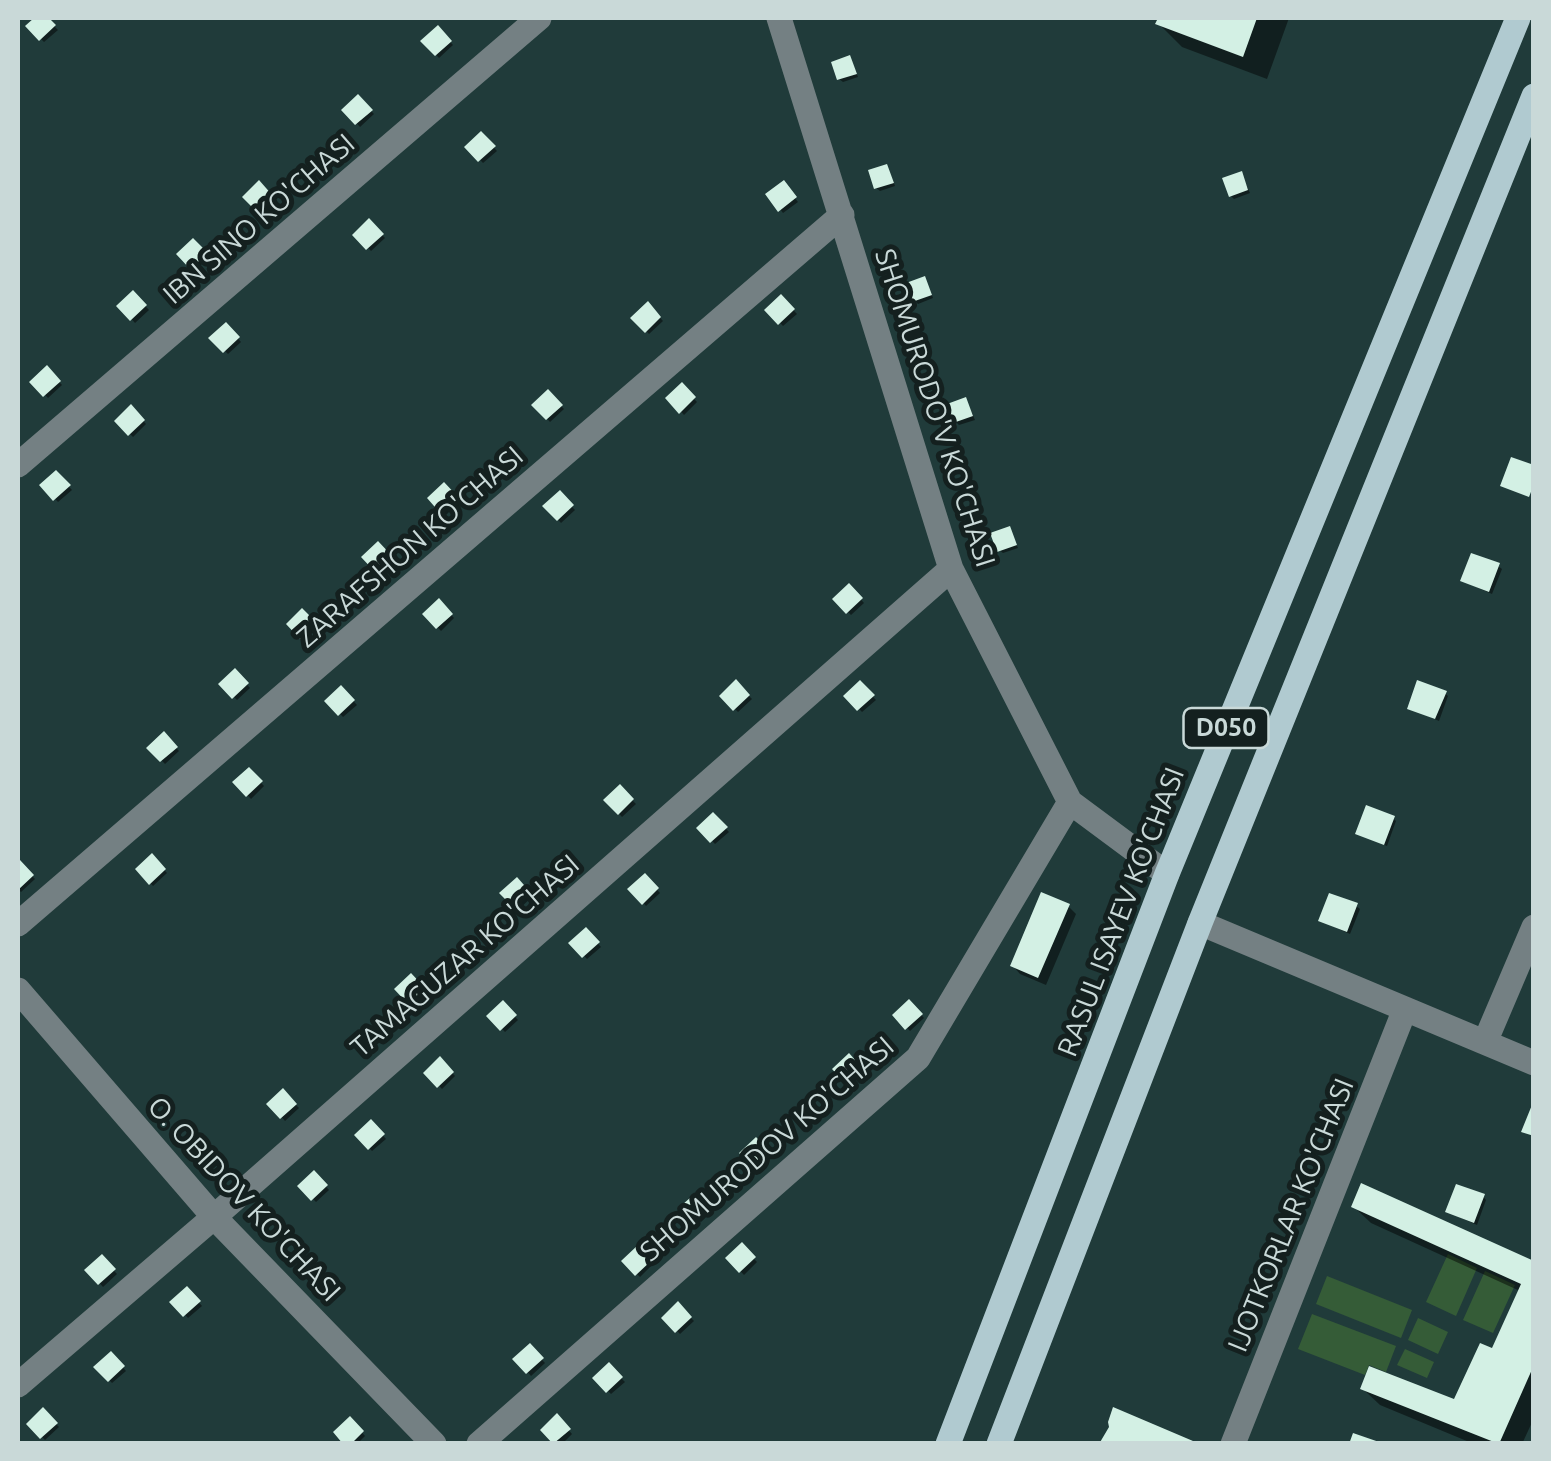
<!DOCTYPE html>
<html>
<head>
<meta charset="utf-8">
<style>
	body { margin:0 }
	#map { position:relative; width:1551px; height:1461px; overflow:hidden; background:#203b3a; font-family:Ubuntu,sans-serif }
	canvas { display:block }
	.frame { position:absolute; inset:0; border:20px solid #c9d9d8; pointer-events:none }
</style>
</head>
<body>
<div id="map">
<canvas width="1551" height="1461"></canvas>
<div class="frame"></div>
</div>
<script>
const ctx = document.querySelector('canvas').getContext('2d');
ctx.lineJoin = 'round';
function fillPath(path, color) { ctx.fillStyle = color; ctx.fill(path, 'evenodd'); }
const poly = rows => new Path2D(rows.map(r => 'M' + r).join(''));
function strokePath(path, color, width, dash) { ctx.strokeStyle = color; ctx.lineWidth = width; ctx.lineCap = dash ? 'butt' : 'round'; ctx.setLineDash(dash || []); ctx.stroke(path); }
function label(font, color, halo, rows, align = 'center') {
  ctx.font = font + ' Ubuntu,sans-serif'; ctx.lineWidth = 10; ctx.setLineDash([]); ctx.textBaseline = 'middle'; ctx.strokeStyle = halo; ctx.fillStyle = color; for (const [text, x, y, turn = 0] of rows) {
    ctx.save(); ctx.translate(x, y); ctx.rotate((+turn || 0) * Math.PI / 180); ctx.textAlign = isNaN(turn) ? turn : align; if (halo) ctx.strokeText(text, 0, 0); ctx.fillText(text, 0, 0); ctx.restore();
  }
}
const green = poly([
	[1448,1254,1477,1268,1456,1316,1426,1302],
	[1485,1271,1515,1285,1493,1333,1463,1320],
	[1327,1276,1412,1310,1401,1338,1316,1304],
	[1312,1314,1396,1346,1386,1372,1369,1365,1365,1375,1298,1349],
	[1418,1318,1448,1332,1438,1354,1408,1340],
	[1405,1349,1434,1362,1427,1378,1397,1365]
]);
const shadow = poly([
	[37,18,46,18,58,30,44,42,28,26],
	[1161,18,1289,18,1267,79,1182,47,1158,23],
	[438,29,453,45,439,58,424,41],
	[850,57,858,77,843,82,839,79],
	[358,98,374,114,360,127,345,110],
	[481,134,497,151,483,163,468,147],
	[887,166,895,186,880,191,876,188],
	[1241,174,1250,193,1234,199,1231,196],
	[259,184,275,200,261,213,246,197],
	[784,184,798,202,783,213,769,195],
	[369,222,385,238,371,251,356,235],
	[193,241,209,258,195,270,179,254],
	[925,279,933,298,918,304,914,300],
	[133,293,149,310,135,323,120,306],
	[781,297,797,314,783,326,768,310],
	[648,305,663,321,649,334,634,318],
	[226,325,241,342,228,354,212,338],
	[47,369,62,385,48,398,33,382],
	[682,386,697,402,684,415,669,398],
	[548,393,564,409,550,422,535,405],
	[966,400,975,420,959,425,956,422],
	[131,408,146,424,133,437,117,421],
	[56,473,72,490,58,502,43,486],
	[444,486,459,502,446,515,430,498],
	[560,494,575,510,561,523,546,506],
	[1009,529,1018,548,1003,553,999,550],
	[377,545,393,561,380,573,364,557],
	[1498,566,1502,569,1492,594,1463,581],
	[849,586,864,603,851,615,835,599],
	[439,602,454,618,441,631,425,614],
	[302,611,318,628,304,640,289,624],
	[235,671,250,688,237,700,221,684],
	[736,683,752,699,738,712,722,696],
	[860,683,876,700,862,712,847,696],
	[341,688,357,705,343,717,328,701],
	[1445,693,1448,696,1439,721,1410,708],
	[164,735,179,751,165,764,150,748],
	[249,770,264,786,251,799,235,782],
	[620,788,636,804,622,817,607,800],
	[713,815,729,832,715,844,700,828],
	[1393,818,1396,821,1387,846,1358,833],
	[152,857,167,873,153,886,138,870],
	[19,863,35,879,21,892,18,889],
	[645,877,660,893,646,906,631,889],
	[517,881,532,897,518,910,503,893],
	[1068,906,1076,914,1046,985,1020,974,1013,966],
	[1356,906,1360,909,1350,934,1321,921],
	[586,930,601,947,587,959,572,943],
	[411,976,427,993,413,1005,397,989],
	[909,1002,924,1018,910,1031,895,1015],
	[503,1004,518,1020,505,1032,490,1016],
	[849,1057,864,1073,851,1085,835,1069],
	[440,1060,455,1076,442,1089,427,1073],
	[283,1092,299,1108,285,1121,270,1104],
	[371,1122,386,1139,372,1151,357,1135],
	[756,1141,772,1157,758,1170,743,1153],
	[314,1173,329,1190,316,1202,300,1186],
	[699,1193,714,1209,701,1222,685,1206],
	[1483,1196,1486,1200,1477,1225,1448,1212],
	[1354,1207,1534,1264,1534,1418,1522,1444,1474,1444,1380,1405,1363,1389,1455,1402,1494,1352,1520,1291,1371,1223],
	[742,1246,757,1262,744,1275,728,1258],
	[638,1248,653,1264,640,1277,624,1261],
	[102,1258,117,1274,103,1287,88,1270],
	[187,1289,202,1306,188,1318,173,1302],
	[678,1305,694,1321,680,1334,665,1318],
	[530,1347,545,1363,531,1376,516,1359],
	[111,1354,126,1371,112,1383,97,1367],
	[609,1366,625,1382,611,1394,595,1378],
	[43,1411,59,1427,45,1440,30,1424],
	[557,1417,572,1434,562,1444,556,1444,543,1430],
	[350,1419,365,1436,357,1444,347,1444]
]);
const building = poly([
	[34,18,49,18,56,25,39,41,25,26],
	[1158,18,1257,18,1243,57,1155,24],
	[438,25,452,41,435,56,420,41],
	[850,55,857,74,837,80,831,62],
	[358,94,373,110,355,125,341,110],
	[481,131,496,146,478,162,464,147],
	[887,164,894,183,874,189,868,170],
	[1242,171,1248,190,1229,197,1222,178],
	[259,180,273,196,256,211,242,197],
	[784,180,797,197,778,212,765,194],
	[369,218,384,234,366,250,352,235],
	[193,238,208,253,190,269,176,254],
	[925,276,932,295,912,302,906,283],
	[133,290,147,305,130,321,116,306],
	[781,294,795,309,778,325,764,310],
	[648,301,661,317,645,333,630,318],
	[226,322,240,337,223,353,208,338],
	[47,365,61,381,43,397,29,382],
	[682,382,696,397,679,414,665,398],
	[548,389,563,405,546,420,531,405],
	[966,397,973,416,953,423,947,404],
	[131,404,145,420,128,436,114,421],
	[1511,457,1534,465,1534,484,1529,497,1500,486],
	[56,470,71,485,53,501,39,485],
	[444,482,458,497,441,514,427,498],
	[560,490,574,505,557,521,542,506],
	[1010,526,1017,545,997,552,990,533],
	[378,541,392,556,375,572,361,557],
	[1471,553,1500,563,1489,592,1460,581],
	[849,583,863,598,846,614,832,599],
	[439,598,453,614,436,629,422,614],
	[302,608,317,623,300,639,286,624],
	[235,668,249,683,232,699,218,684],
	[736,679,750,695,733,711,719,696],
	[860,680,875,695,857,711,843,696],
	[1417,680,1447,691,1435,719,1407,709],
	[341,685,355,700,338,716,324,701],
	[164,731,178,747,160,762,146,748],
	[249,767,263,781,246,797,232,782],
	[620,784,634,799,618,815,603,800],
	[1366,805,1395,816,1384,845,1355,834],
	[713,812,728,827,710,843,696,828],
	[152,853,166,869,149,885,135,869],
	[20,860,34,875,18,890,18,862],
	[645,873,659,888,642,905,627,889],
	[517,877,531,893,514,908,499,893],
	[1041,892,1070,904,1038,978,1010,966],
	[1329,893,1358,903,1347,932,1318,921],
	[586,927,600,942,582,958,568,943],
	[411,973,425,988,408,1004,394,989],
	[909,999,923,1014,905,1030,892,1015],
	[503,1000,517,1015,500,1031,486,1016],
	[849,1053,863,1069,846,1084,832,1069],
	[440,1056,454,1072,437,1088,423,1073],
	[283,1088,297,1104,280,1119,266,1104],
	[1534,1100,1534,1136,1521,1132],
	[371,1119,385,1134,368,1150,354,1135],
	[756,1137,770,1152,753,1168,739,1153],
	[314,1170,328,1185,311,1201,297,1186],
	[1361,1183,1534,1261,1534,1365,1499,1444,1360,1389,1369,1366,1454,1399,1480,1343,1492,1348,1521,1284,1351,1207],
	[1456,1184,1485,1194,1474,1223,1445,1212],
	[699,1190,713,1205,696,1221,682,1205],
	[742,1242,756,1257,739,1273,725,1258],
	[638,1245,652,1260,635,1276,621,1261],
	[102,1254,116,1269,98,1285,84,1270],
	[187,1286,201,1301,183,1317,169,1302],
	[678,1301,692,1317,675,1333,661,1318],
	[530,1343,544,1358,526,1374,512,1359],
	[111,1351,125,1366,108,1382,93,1367],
	[609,1362,623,1377,606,1393,592,1378],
	[43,1407,58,1423,40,1439,26,1424],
	[1113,1407,1193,1441,1192,1444,1099,1444,1109,1427,1108,1422],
	[557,1413,571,1429,553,1444,540,1430],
	[350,1416,364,1431,351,1444,343,1444,333,1432],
	[1353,1433,1382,1443,1382,1444,1349,1444]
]);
const minor = poly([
	[779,18,951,569,1070,802,1167,874],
	[18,465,539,18],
	[1200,923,1534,1063],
	[18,924,842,215],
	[18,990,214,1217,434,1444],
	[1485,1042,1534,927],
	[18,1385,214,1217,951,569],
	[479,1444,918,1058,1070,802],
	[1233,1444,1405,1009]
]);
const major = poly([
	[948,1444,1167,874,1518,18],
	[999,1444,1200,923,1534,96]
]);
const shields = [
	[1226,728,85]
];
const shieldNames = [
	["D050",1226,728]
];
const streetNames = [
	["IBN SINO KO'CHASI",259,219,-41],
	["SHOMURODO'V KO'CHASI",935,408,72],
	["ZARAFSHON KO'CHASI",410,547,-41],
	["RASUL ISAYEV KO'CHASI",1121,912,-69],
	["TAMAGUZAR KO'CHASI",465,956,-41],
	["SHOMURODOV KO'CHASI",767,1149,-41],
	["O. OBIDOV KO'CHASI",244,1199,47],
	["IJOTKORLAR KO'CHASI",1291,1215,-68]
];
fillPath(green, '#355c37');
fillPath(shadow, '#0007');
fillPath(building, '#d3f0e4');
strokePath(minor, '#748083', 25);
strokePath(major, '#b0cad0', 25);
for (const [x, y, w] of shields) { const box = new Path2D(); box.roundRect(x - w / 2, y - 20, w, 40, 8); ctx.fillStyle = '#14201f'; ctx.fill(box); strokePath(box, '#c9d9d8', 2.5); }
label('bold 25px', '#c9d9d8', null, shieldNames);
label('28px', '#c9d9d8', '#14201f', streetNames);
</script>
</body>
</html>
